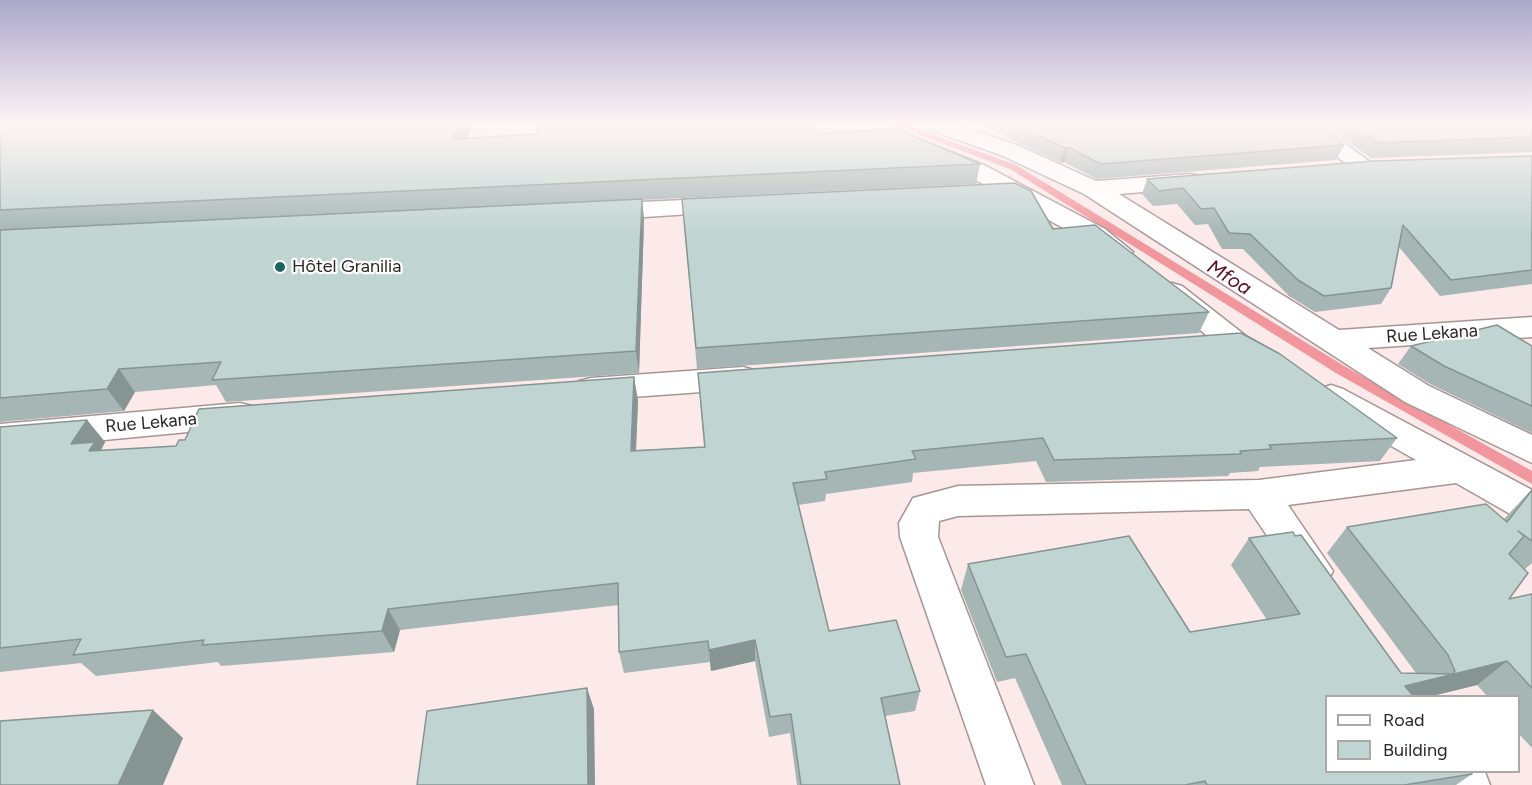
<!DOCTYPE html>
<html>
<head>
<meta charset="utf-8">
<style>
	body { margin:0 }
	#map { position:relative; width:1532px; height:785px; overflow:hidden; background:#fce9e9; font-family:Figtree,sans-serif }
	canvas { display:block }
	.legend { position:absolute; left:1325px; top:695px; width:195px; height:78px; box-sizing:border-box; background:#fff; border:2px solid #aba8a8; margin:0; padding:8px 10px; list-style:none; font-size:18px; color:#2d2626 }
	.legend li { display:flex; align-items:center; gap:12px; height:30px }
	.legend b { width:30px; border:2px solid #aba8a8 }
</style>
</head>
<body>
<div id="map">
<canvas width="1532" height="785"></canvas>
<ul class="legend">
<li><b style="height:8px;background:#fff"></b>Road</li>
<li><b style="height:16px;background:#c0d4d1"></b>Building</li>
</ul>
</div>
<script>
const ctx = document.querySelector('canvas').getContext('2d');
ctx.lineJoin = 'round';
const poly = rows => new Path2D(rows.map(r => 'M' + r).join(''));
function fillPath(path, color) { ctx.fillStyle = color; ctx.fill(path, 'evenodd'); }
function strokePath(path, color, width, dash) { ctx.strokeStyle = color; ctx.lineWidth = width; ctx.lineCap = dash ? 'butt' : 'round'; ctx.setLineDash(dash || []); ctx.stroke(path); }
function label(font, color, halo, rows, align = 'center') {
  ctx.font = font + ' Figtree,sans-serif'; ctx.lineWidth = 4.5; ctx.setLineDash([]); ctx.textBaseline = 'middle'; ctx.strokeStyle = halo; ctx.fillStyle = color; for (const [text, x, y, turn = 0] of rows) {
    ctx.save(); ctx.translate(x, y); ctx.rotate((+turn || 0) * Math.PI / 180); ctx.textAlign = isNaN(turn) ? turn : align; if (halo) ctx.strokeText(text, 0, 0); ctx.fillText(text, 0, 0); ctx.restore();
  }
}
const stream = poly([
	[894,125,907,125,1016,165,1346,367,1532,471,1532,484,1336,373,1010,169,894,125]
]);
const minor = poly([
	[854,125,884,125,986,166,1105,229,1133,252,1129,258,1119,260,1109,258,1087,241,968,176,857,130,854,125],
	[928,125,960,125,1019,146,1096,181,1190,174,1199,176,1202,181,1199,186,1190,188,1119,194,1339,330,1532,317,1532,337,1368,348,1429,386,1532,435,1532,463,1405,402,1084,194,1003,156,931,130,928,125],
	[1295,125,1320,125,1377,167,1373,172,1365,174,1357,172,1295,125],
	[727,198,736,201,740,206,736,211,599,220,590,217,586,212,590,207,599,204,727,198],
	[1172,283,1182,286,1246,336,1274,352,1279,359,1274,366,1263,370,1252,366,1224,350,1162,298,1158,292,1162,286,1172,283],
	[743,367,754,370,759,378,754,386,743,389,591,400,579,397,575,389,579,381,591,378,743,367],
	[1331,385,1343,389,1532,490,1532,523,1519,519,1456,483,1288,505,1333,571,1327,583,1313,588,1299,583,1249,509,958,516,939,521,938,537,1034,785,986,785,900,537,899,523,913,498,958,486,1259,480,1416,460,1319,405,1314,397,1319,389,1331,385],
	[240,403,252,406,257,415,252,424,240,427,0,450,0,424,240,403],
	[1433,772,1485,772,1490,785,1438,785,1433,772]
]);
const wall = poly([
	[0,125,471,127,467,138,820,133,980,164,976,184,642,200,644,220,639,373,226,402,216,385,135,392,124,411,0,422],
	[984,125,1317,125,1344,145,1336,160,1096,179,1064,162,1061,163,1020,144],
	[1324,125,1532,125,1532,152,1371,158],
	[1532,156,1532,284,1440,296,1399,247,1391,288,1381,304,1315,312,1289,296,1243,249,1222,249,1208,224,1195,225,1177,204,1153,206,1142,194,1147,179],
	[682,199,1053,229,1209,312,1199,333,697,369],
	[1411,346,1532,346,1532,433,1430,384,1398,364],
	[698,373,1397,438,1380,461,1260,467,1258,471,1230,473,1228,476,1046,482,1036,461,913,473,912,482,826,494,825,501,798,505,829,631,920,691,915,711,885,716,900,785,797,785,790,733,769,737,755,661,711,671,710,662,624,673,619,652,619,605,400,630,394,652,221,666,218,662,96,676,81,663,0,672,0,427,87,420,105,442,101,450,101,451,176,446,638,400,636,450,704,447],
	[1532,489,1532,563,1525,569,1509,599,1532,594,1532,748,1518,733,1518,696,1487,696,1477,685,1432,696,1326,696,1472,774,1456,785,1062,785,1015,678,997,682,961,590,968,564,1190,632,1267,620,1231,565,1249,538,1401,673,1416,673,1327,553,1347,527,1504,519]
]);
const shadedWall = poly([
	[458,125,471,125,471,127,459,159,453,139],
	[1068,147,1064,162,1061,163,1065,148],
	[642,199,644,220,639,373,636,351],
	[119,369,135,392,124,411,107,389],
	[634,377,638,400,635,473,631,451],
	[87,420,105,442,101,450,113,465,71,444],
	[388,609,400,630,394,652,382,631],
	[755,640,755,661,711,671,709,650],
	[1507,661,1477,685,1432,696,1393,696,1405,686],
	[587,688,594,709,595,785,588,785],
	[153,710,183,738,163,785,118,785]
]);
const building = poly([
	[0,125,459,125,453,139,537,134,537,125,813,125,820,133,897,129,980,164,0,210,0,125],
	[1015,125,1317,125,1344,145,1101,164,1068,147,1065,148,1015,125],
	[1352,125,1532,125,1532,137,1379,143,1352,125],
	[1532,156,1532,270,1451,280,1403,225,1391,288,1324,296,1298,280,1250,234,1229,233,1214,208,1201,209,1183,188,1159,191,1147,179,1373,161,1532,156],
	[1015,183,1031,191,1053,229,1095,225,1209,312,696,348,682,199,1015,183],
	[642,199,636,351,212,380,221,362,119,369,107,389,0,398,0,230,642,199],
	[1497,325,1532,346,1532,406,1444,366,1411,346,1497,325],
	[1241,333,1280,354,1397,438,1269,445,1272,449,1240,451,1241,454,1054,460,1043,438,912,451,916,459,825,472,827,479,793,483,829,631,896,620,920,691,881,698,900,785,801,785,791,714,770,717,755,640,709,650,708,641,619,652,618,583,388,609,382,631,202,645,204,640,73,655,81,639,0,648,0,427,87,420,71,444,95,442,89,451,176,446,179,440,185,440,199,409,634,377,631,451,705,447,698,373,1241,333],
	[1532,490,1532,541,1518,531,1524,536,1509,554,1528,573,1509,599,1532,594,1532,688,1507,661,1405,686,1413,696,1326,696,1326,771,1470,771,1472,774,1404,785,1207,785,1205,781,1185,785,1086,785,1026,654,1006,657,968,564,1129,536,1190,632,1300,614,1249,538,1293,532,1295,536,1301,535,1401,673,1453,674,1455,671,1448,655,1347,527,1486,504,1507,522,1532,490],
	[587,688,588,785,417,785,427,711,587,688],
	[153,710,118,785,0,785,0,721,153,710]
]);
const markers = [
	[280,267,6,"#1a655f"]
];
const poiNames = [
	["Hôtel Granilia",292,267]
];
const streetNames = [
	["Rue Lekana",1432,334,-4],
	["Rue Lekana",151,423,-5]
];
const waterNames = [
	["Mfoa",1229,278,32]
];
fillPath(stream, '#f1969c');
strokePath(minor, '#a79595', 3);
fillPath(minor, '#fff');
fillPath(wall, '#a5b6b4');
fillPath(shadedWall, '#869492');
fillPath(building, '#c0d4d1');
strokePath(building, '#869492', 1.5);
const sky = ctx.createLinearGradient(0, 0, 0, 235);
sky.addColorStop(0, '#aba8ca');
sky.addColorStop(0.53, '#fef5f5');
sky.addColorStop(1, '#fef5f500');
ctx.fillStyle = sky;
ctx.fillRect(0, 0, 1532, 235);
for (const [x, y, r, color] of markers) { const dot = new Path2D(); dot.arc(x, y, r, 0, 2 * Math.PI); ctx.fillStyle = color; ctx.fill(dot); strokePath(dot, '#fff', 2); }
label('18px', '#2d2626', '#fff', poiNames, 'left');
label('18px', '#2d2626', '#fff', streetNames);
label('italic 20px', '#5b0a1b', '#fff', waterNames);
</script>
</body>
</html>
